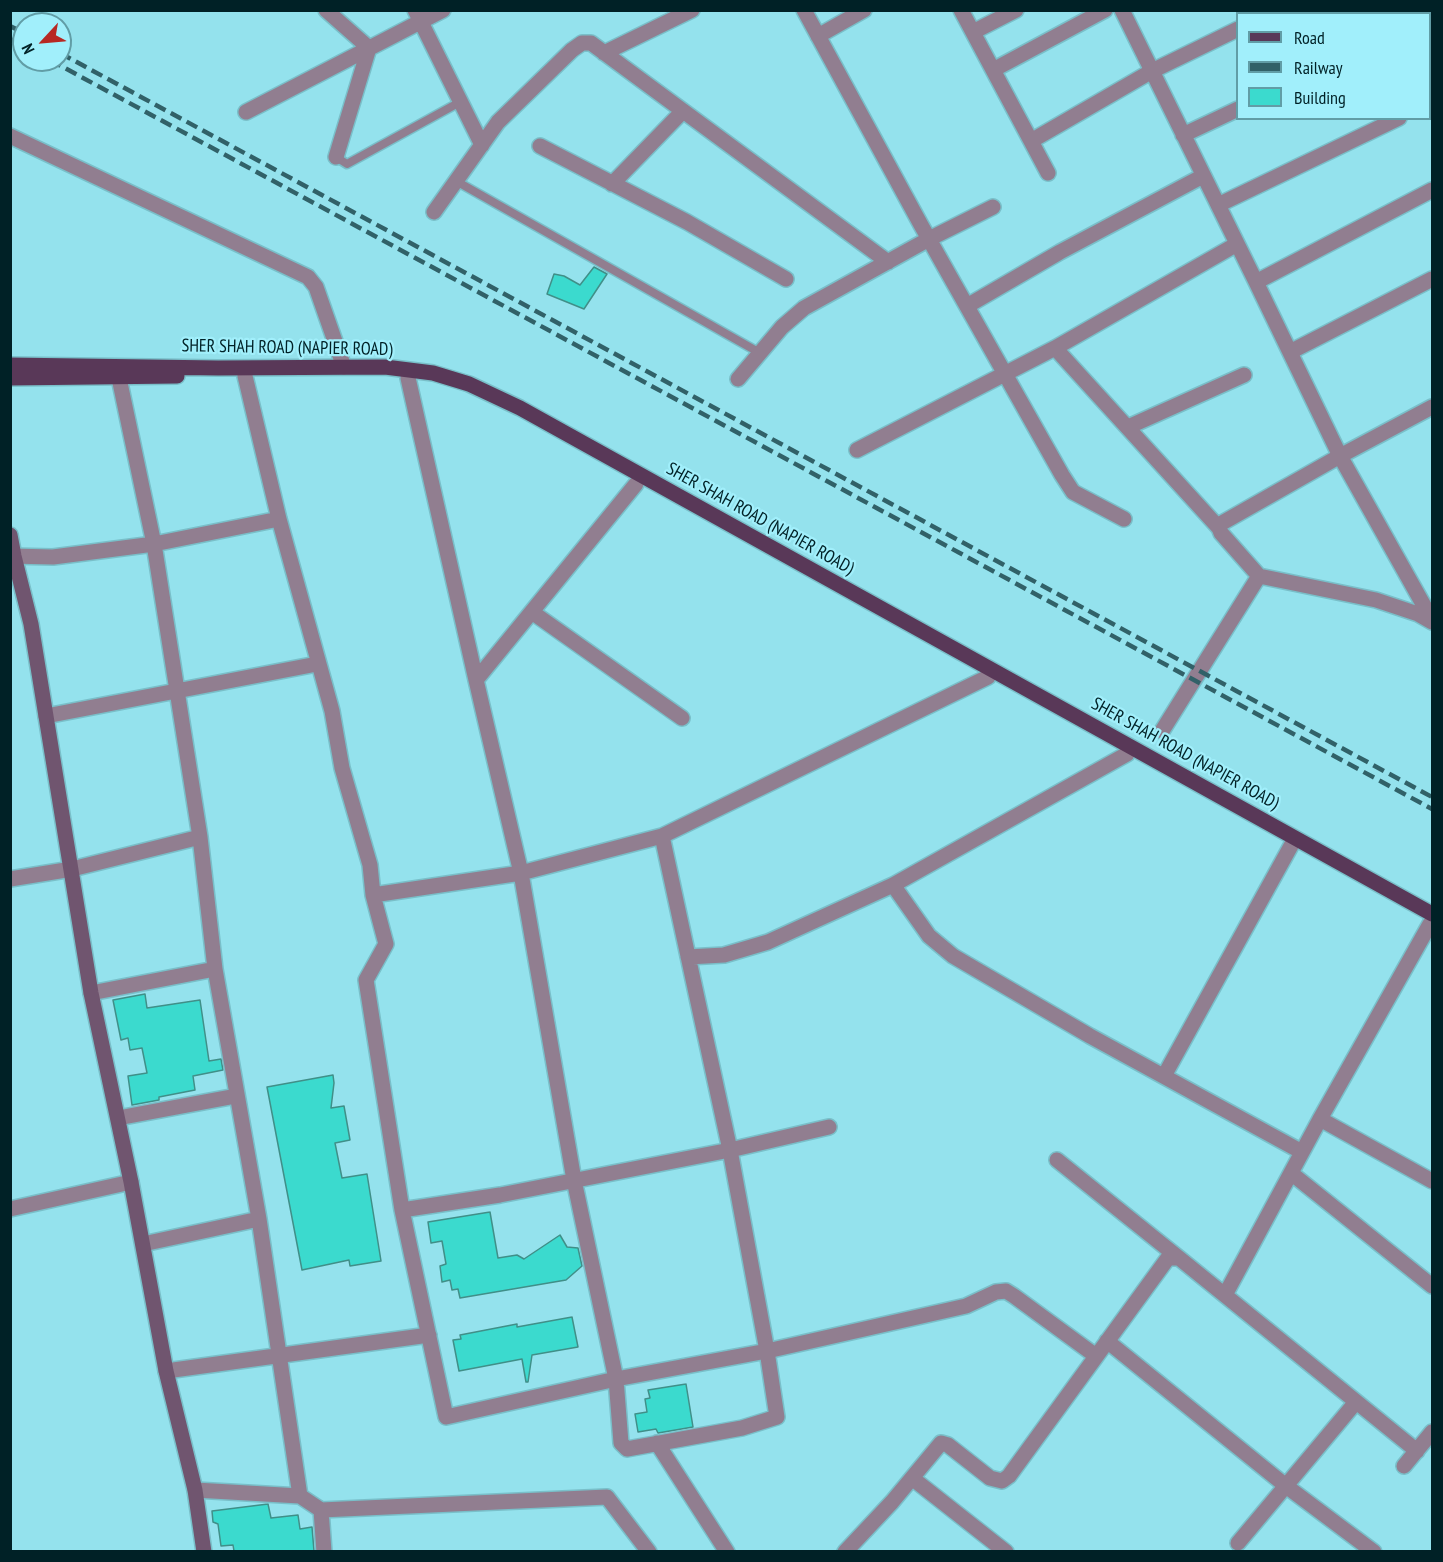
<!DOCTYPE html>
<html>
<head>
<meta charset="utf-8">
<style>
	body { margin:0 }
	#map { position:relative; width:1443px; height:1562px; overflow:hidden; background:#94e2ed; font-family:"PT Sans Narrow",sans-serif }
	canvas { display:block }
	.frame { position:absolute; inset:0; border:12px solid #002126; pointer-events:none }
	.legend { position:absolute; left:1236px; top:12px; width:195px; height:108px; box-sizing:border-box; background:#a1effb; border:2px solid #619da6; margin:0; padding:8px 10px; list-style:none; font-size:18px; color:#002126 }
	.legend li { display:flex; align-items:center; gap:12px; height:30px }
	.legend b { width:30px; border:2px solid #619da6 }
	.north { position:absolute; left:12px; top:12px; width:60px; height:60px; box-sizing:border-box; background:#a1effb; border:2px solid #619da6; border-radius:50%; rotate:244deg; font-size:16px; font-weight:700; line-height:24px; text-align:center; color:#002126 }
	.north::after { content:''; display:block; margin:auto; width:21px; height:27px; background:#b72823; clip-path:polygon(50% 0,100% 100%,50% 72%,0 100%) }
</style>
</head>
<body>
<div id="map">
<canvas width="1443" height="1562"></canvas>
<div class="frame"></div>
<ul class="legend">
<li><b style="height:8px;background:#593858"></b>Road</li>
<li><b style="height:8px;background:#316168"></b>Railway</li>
<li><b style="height:16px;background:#3bdace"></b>Building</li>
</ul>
<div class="north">N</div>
</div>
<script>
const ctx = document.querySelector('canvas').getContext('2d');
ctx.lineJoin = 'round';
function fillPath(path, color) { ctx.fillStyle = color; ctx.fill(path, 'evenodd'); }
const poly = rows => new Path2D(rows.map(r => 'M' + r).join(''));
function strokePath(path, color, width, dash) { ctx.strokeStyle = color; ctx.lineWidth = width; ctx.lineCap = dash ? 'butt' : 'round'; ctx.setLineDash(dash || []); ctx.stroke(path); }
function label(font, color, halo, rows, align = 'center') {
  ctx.font = font + ' "PT Sans Narrow",sans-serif'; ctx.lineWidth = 4.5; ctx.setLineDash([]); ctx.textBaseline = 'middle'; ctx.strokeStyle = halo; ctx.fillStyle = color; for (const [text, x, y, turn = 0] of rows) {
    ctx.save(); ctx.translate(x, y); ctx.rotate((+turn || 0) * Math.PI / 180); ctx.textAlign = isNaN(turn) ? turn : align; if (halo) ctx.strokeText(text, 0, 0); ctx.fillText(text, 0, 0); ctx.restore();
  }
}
const building = poly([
	[594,267,607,274,584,309,547,294,554,274,564,276,580,285,594,267],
	[145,994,147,1008,200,1000,209,1061,221,1059,223,1070,193,1076,195,1090,159,1097,159,1100,132,1105,128,1076,147,1073,142,1048,130,1050,128,1038,121,1040,113,1000,145,994],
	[333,1075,334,1083,331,1108,344,1106,350,1140,335,1143,342,1178,367,1174,381,1261,350,1266,349,1260,302,1270,267,1087,333,1075],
	[490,1212,498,1258,517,1255,524,1259,560,1235,567,1247,578,1248,582,1266,566,1280,460,1298,458,1289,452,1290,450,1280,442,1282,440,1266,446,1264,442,1241,431,1243,428,1222,490,1212],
	[572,1317,578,1347,532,1355,528,1382,526,1382,522,1359,459,1371,453,1340,461,1339,460,1335,517,1324,517,1327,572,1317],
	[686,1384,693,1427,658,1433,656,1429,638,1432,635,1414,647,1412,645,1399,650,1398,648,1390,686,1384],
	[268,1504,271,1518,298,1515,300,1529,312,1527,314,1551,234,1551,233,1545,221,1546,218,1524,213,1522,212,1511,268,1504]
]);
const lane = poly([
	[336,157,347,164,460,102],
	[456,181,760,353]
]);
const street = poly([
	[326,10,369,48,336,157],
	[415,10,482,145],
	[804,10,921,225,1062,475,1073,492,1124,519],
	[961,10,1048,173],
	[1122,10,1256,282,1340,456,1432,620],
	[1268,14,1274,10],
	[1430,15,1432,14],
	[973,32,1016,10],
	[818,36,864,10],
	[604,53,692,10],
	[993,70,1105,10],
	[1430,104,1432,103],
	[246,112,443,10],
	[1183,135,1238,109],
	[10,136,308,277,316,287,344,367],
	[1031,141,1152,71,1238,29],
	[540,146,687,222,786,279],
	[612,184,683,111],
	[1218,205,1399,118],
	[434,212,498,122,572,50,582,43,591,43,888,262],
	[1256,282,1432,190],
	[967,306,1060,252,1203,176],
	[1055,348,1219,528],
	[1290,352,1432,279],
	[245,376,279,519,332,711,342,768,370,865,373,895,386,944,366,980,402,1210,446,1417,616,1379,767,1351,966,1306,996,1292,1006,1291,1014,1296,1096,1356],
	[119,378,154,544,200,837,215,969,259,1219,300,1496],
	[408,378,476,680,521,873,574,1180,616,1379,621,1443,627,1449,742,1428,777,1417,767,1351,730,1150,662,836],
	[738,379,782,327,804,308,929,239,993,207],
	[1128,427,1244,375],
	[857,450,1055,348,1237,244],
	[10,556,53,557,154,544,279,519],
	[1259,576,1376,600,1418,614,1432,622],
	[532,612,682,718],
	[476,680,636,484],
	[46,716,317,664],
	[1162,731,1259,576,1221,533,1219,528,1222,523,1340,456,1432,407],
	[10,879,72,869,200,837],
	[893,885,929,936,953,956,1090,1036,1302,1152],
	[373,895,521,873,662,836,988,677],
	[688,957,724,955,768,942,893,885,1127,754],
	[91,993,215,969],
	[1164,1076,1292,844],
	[118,1118,236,1096],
	[1320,1119,1432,1181],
	[1057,1160,1179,1258],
	[1291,1173,1432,1286],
	[10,1209,131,1182],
	[402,1210,500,1195,730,1150,829,1127],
	[143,1244,259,1219],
	[1225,1295,1320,1119,1430,924],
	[1107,1341,1286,1486,1374,1552],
	[166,1371,429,1335],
	[657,1443,727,1552],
	[1404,1466,1432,1432],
	[912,1478,1006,1552],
	[195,1490,300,1496,321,1510,607,1497,649,1552],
	[321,1510,324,1552],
	[1238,1543,1356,1402],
	[845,1552,892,1502,941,1443,948,1445,990,1478,1002,1481,1009,1476,1168,1258,1179,1258,1417,1451]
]);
const secondary = poly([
	[10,535,14,556,31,624,91,993,131,1182,166,1371,195,1490,204,1552]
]);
const primary = poly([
	[10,365,218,368,385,367,433,373,469,384,520,408,1432,914],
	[10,378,177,376]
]);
const rail = poly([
	[10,26,24,33],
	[10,39,24,46],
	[60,53,1432,797],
	[50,60,1432,809]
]);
const streetNames = [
	["SHER SHAH ROAD (NAPIER ROAD)",287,348,1],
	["SHER SHAH ROAD (NAPIER ROAD)",760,519,29],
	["SHER SHAH ROAD (NAPIER ROAD)",1185,754,29]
];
fillPath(building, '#3bdace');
strokePath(building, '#408f88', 1.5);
strokePath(lane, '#79bfc9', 11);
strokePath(street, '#79bfc9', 18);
strokePath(secondary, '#79bfc9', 18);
strokePath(primary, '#79bfc9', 18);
strokePath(lane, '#917e90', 8);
strokePath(street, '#917e90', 15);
strokePath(secondary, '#70556f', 15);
strokePath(primary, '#593858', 15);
strokePath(rail, '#316168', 4.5, [12, 6]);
label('18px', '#002126', '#a1effb', streetNames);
</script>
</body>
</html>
